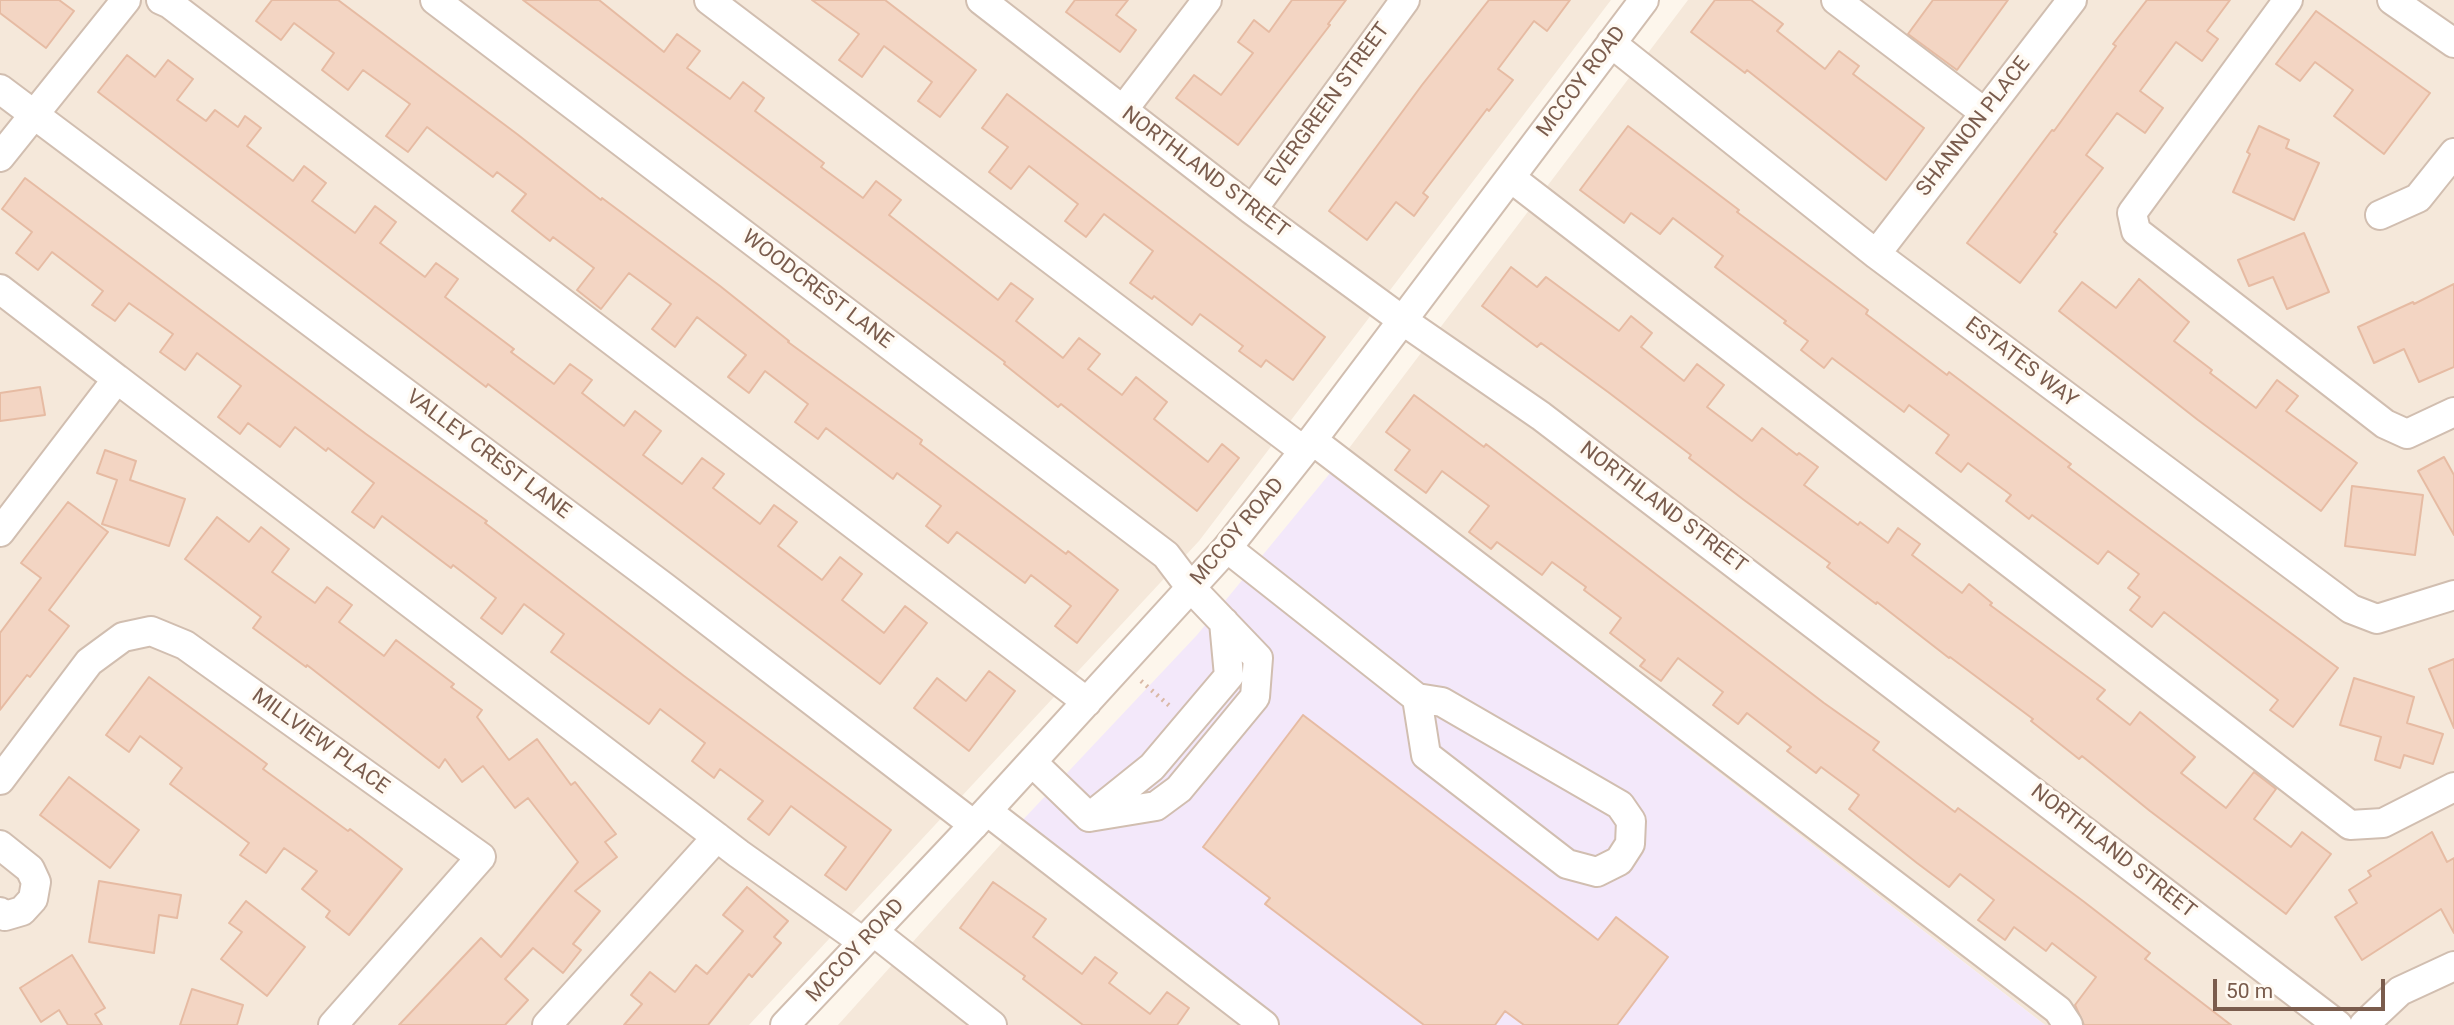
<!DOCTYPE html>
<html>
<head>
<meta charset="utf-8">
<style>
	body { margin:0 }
	#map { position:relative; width:2454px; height:1025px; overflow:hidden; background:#fdf6ec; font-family:Roboto,sans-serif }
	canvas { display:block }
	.scale { position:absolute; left:2213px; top:979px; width:172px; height:32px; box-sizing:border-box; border:4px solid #7a5c4d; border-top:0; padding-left:9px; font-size:21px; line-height:24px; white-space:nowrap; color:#7a5c4d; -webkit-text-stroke:5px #fffaf3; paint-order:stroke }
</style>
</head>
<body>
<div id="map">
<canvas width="2454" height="1025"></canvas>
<div class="scale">50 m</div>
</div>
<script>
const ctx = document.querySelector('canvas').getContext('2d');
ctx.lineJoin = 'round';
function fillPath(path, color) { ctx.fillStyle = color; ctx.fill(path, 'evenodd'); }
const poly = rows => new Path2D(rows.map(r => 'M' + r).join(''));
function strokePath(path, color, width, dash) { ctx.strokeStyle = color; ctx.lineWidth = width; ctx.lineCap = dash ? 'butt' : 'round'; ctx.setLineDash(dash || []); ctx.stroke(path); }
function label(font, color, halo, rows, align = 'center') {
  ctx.font = font + ' Roboto,sans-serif'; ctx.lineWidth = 7; ctx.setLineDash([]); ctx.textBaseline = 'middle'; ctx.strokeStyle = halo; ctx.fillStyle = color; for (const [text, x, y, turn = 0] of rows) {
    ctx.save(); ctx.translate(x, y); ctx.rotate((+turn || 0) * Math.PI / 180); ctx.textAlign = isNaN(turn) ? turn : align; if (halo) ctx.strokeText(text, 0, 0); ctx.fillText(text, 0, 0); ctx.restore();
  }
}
const residential = poly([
	[0,0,1611,0,1199,541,749,1025,0,1025],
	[1688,0,2454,0,2454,1025,2045,1025,1331,472],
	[1018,825,1281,1025,838,1025]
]);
const education = poly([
	[1331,472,2045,1025,1281,1025,1018,825,1197,635]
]);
const building = poly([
	[0,0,59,0,74,11,46,48,0,13,0,0],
	[272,0,338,0,517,134,601,200,602,198,720,286,789,341,788,342,922,440,920,444,1066,554,1068,551,1118,590,1077,643,1055,626,1071,606,1031,575,1025,583,957,532,948,543,926,526,941,506,897,473,893,479,826,428,818,439,795,422,808,404,765,371,749,393,728,377,746,355,697,317,675,347,652,329,671,304,629,273,601,309,577,290,594,268,553,237,550,241,512,211,526,194,497,172,493,177,427,127,408,152,386,136,410,104,363,70,348,90,322,70,334,53,294,23,281,40,256,21,272,0],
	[523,0,599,0,664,52,677,34,700,51,687,68,730,99,743,82,764,98,755,111,824,163,821,167,863,198,876,181,901,200,889,215,998,300,1011,283,1033,299,1016,321,1063,358,1079,338,1100,354,1088,369,1122,395,1136,377,1167,402,1154,419,1208,462,1222,444,1239,458,1197,511,1061,404,1058,407,1004,364,1005,362,927,303,523,0],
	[812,0,885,0,976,70,940,117,918,101,932,82,884,46,862,77,839,60,859,34,812,0],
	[1075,0,1128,0,1116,15,1136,30,1120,52,1066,12,1075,0],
	[1292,0,1346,0,1328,24,1330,25,1238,145,1176,98,1194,75,1221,95,1253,53,1238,42,1254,20,1269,32,1292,0],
	[1489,0,1570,0,1547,31,1534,21,1498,69,1513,80,1489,111,1487,109,1423,193,1428,197,1414,216,1396,202,1367,240,1329,211,1422,85,1489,0],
	[1715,0,1751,0,1783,24,1777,31,1825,69,1839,51,1859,66,1853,74,1924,128,1886,180,1747,70,1745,73,1691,32,1715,0],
	[1933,0,2008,0,1957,70,1908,34,1933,0],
	[2147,0,2230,0,2207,31,2218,39,2202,61,2176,42,2140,91,2163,108,2145,133,2117,113,2086,155,2103,168,2054,232,2057,234,2020,283,1967,243,2052,130,2054,131,2116,46,2113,44,2147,0],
	[2316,11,2430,93,2384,154,2334,116,2353,90,2315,62,2300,81,2276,64,2316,11],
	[127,55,155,77,168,60,193,79,177,100,206,121,215,110,238,127,245,116,261,128,247,146,293,181,304,166,326,183,312,201,355,233,375,206,396,222,380,243,425,277,436,263,458,279,445,297,514,349,511,352,554,384,570,364,592,380,582,393,624,426,635,411,661,431,643,455,682,484,702,458,724,474,713,488,760,524,774,505,797,522,778,546,822,580,840,557,862,574,842,600,884,633,905,606,927,623,880,684,563,441,488,384,486,387,98,92,127,55],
	[1007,94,1325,337,1293,380,1266,360,1261,367,1239,351,1243,346,1200,314,1192,325,1154,296,1152,299,1130,283,1153,251,1104,214,1086,237,1065,221,1078,204,1029,166,1011,189,989,172,1008,147,982,128,1007,94],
	[1628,126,1739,210,1737,212,1868,310,1866,314,1947,375,1949,372,2071,464,2068,467,2134,517,2338,668,2293,727,2270,710,2278,700,2164,612,2152,627,2130,610,2140,597,2128,588,2139,574,2108,551,2098,564,2032,515,2029,519,2006,501,2011,495,1968,463,1961,472,1936,453,1949,435,1909,405,1904,412,1832,358,1824,368,1801,350,1808,341,1784,323,1786,321,1715,267,1723,256,1673,218,1660,234,1631,213,1624,223,1580,190,1628,126],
	[2259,126,2289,140,2286,148,2319,163,2294,220,2233,192,2250,154,2247,152,2259,126],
	[25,178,366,434,487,521,485,523,684,676,891,830,846,890,825,875,846,847,791,806,769,835,748,819,763,801,720,769,714,778,692,761,705,743,660,709,649,724,551,652,564,634,524,604,502,634,481,618,496,598,453,565,451,568,382,516,374,528,352,512,374,483,328,448,326,451,295,427,280,447,248,423,240,434,218,417,241,386,197,353,185,370,160,352,173,334,129,303,115,321,92,305,103,291,52,252,38,270,16,253,32,232,2,209,25,178],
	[2304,233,2329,292,2287,309,2273,277,2249,286,2238,260,2304,233],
	[1511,267,1537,287,1546,277,1619,331,1631,316,1652,333,1641,347,1684,381,1697,364,1724,385,1707,407,1752,441,1762,428,1797,455,1799,453,1818,467,1804,485,1858,525,1860,522,1888,543,1898,528,1920,544,1912,555,1962,593,1969,584,1992,603,1990,605,2105,690,2097,699,2130,725,2140,712,2195,757,2181,773,2226,808,2254,772,2276,789,2254,819,2291,847,2302,832,2331,854,2286,914,2150,811,2082,756,2079,759,2031,721,2033,719,1950,657,1949,658,1877,602,1876,604,1827,567,1830,563,1744,500,1689,458,1691,455,1608,392,1541,343,1537,347,1482,306,1511,267],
	[2139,279,2189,322,2174,341,2212,370,2210,373,2256,408,2277,380,2298,396,2286,411,2357,463,2321,511,2198,420,2059,311,2082,282,2116,308,2139,279],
	[2454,284,2454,367,2419,382,2404,349,2374,363,2358,327,2413,302,2414,304,2454,284],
	[40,387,45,415,0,421,0,393,40,387],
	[1414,395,1484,447,1486,444,1824,703,1879,742,1873,750,1955,812,1958,808,2083,901,2150,953,2145,959,2231,1025,2084,1025,2075,1005,2096,977,2052,943,2046,951,2014,927,2005,940,1978,920,1994,900,1960,874,1949,887,1917,863,1849,809,1859,795,1821,767,1816,773,1787,751,1791,747,1747,713,1738,724,1713,705,1723,692,1678,658,1661,681,1640,666,1645,660,1610,633,1621,618,1584,590,1586,587,1552,562,1542,575,1497,542,1491,549,1469,532,1489,506,1442,471,1426,493,1395,470,1410,450,1386,432,1414,395],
	[105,450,136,461,130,480,185,499,169,546,102,524,117,480,97,473,105,450],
	[2444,457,2454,475,2454,535,2418,471,2444,457],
	[2352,486,2423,495,2415,555,2345,546,2352,486],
	[68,502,108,532,49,610,69,626,30,677,27,675,0,710,0,633,41,578,21,563,68,502],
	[217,517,249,542,261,527,289,549,272,572,315,603,327,587,352,605,339,622,384,656,396,640,454,684,451,687,482,710,477,717,509,760,537,739,571,785,575,782,616,834,605,842,617,857,575,891,600,911,573,944,581,950,563,973,533,948,505,979,528,1000,505,1025,399,1025,481,938,501,957,578,862,528,798,515,808,483,766,462,782,445,759,439,768,307,665,306,667,253,628,261,617,185,559,217,517],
	[2454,659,2454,728,2429,669,2454,659],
	[989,671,1015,691,969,751,914,708,937,678,966,701,989,671],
	[149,677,267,764,263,769,348,831,350,829,402,869,349,935,326,917,330,911,302,889,317,871,284,848,266,873,240,855,249,843,170,784,182,768,140,736,129,752,106,735,149,677],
	[2354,678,2414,697,2407,723,2443,734,2433,764,2404,755,2400,768,2375,760,2381,737,2340,725,2354,678],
	[1303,715,1598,940,1616,917,1668,957,1617,1025,1524,1025,1505,1011,1495,1025,1424,1025,1265,904,1270,898,1203,847,1303,715],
	[69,777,139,830,110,868,40,815,69,777],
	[2432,832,2447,862,2454,858,2454,933,2441,909,2362,960,2335,917,2357,903,2349,890,2371,876,2368,871,2432,832],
	[99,881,181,895,177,918,159,915,154,953,89,942,99,881],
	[993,882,1046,919,1033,937,1082,974,1095,957,1117,973,1109,983,1150,1014,1167,992,1189,1008,1177,1025,1083,1025,1023,979,1025,976,960,928,993,882],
	[747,887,788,921,774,937,781,943,752,977,749,974,708,1025,624,1025,642,1004,631,995,650,972,675,992,696,965,707,974,743,931,723,915,747,887],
	[246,901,305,947,267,996,221,959,242,932,229,923,246,901],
	[72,955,105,1008,95,1014,102,1025,68,1025,59,1010,41,1022,20,988,72,955],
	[192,989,243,1005,237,1025,180,1025,192,989]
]);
const path = poly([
	[1141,681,1172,708]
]);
const minor = poly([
	[161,0,170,4,1087,702],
	[435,0,1166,555,1191,588,1258,658,1255,697,1179,789,1156,806,1089,817],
	[709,0,1304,451],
	[981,0,1252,210,1402,320,1541,416,2338,1025],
	[1836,0,1985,113],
	[2288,0,2132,213,2136,231,2385,424,2407,434,2454,412],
	[2392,0,2454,43],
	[1611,43,1876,254,2351,609,2377,619,2454,595],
	[0,89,664,587,974,825],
	[1123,110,1207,0],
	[0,157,126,0],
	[1511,178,2350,825,2383,823,2454,787],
	[1252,210,1405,0],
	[2380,215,2418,198,2454,153],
	[1876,254,2072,0],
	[0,289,117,379],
	[1312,440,2058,1010,2068,1025],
	[0,532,117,379,739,854,863,942],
	[1227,548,1417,698,1442,702,1620,805,1631,821,1630,844,1619,861,1597,872,1567,864,1426,755,1417,698],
	[1032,762,1089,817],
	[0,780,89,662,123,637,151,631,185,645,481,857,333,1025],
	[987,811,1264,1025],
	[1091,816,1152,767,1229,676,1224,622],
	[0,845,30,869,36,882,33,899,22,911,5,916,0,912],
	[874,932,992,1025],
	[547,1025,717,837],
	[785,1025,987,811,1227,548,1304,451,1644,0],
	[2364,1025,2400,991,2454,966]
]);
const streetNames = [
	["MCCOY ROAD",1582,82,-53],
	["EVERGREEN STREET",1328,105,-54],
	["SHANNON PLACE",1974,127,-52],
	["NORTHLAND STREET",1205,173,37],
	["WOODCREST LANE",817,290,37],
	["ESTATES WAY",2021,363,37],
	["VALLEY CREST LANE",488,455,37],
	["NORTHLAND STREET",1663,508,37],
	["MCCOY ROAD",1238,532,-50],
	["MILLVIEW PLACE",320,742,36],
	["NORTHLAND STREET",2113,852,38],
	["MCCOY ROAD",856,951,-47]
];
fillPath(residential, '#f5e8da');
fillPath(education, '#f3e8fa');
fillPath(building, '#f3d5c3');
strokePath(building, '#e6bba3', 2);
strokePath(minor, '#d1beb0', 32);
strokePath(path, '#d9b8a5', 4.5, [2, 5]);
strokePath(minor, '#fff', 28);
label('21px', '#7a5c4d', '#fffaf3', streetNames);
</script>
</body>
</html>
